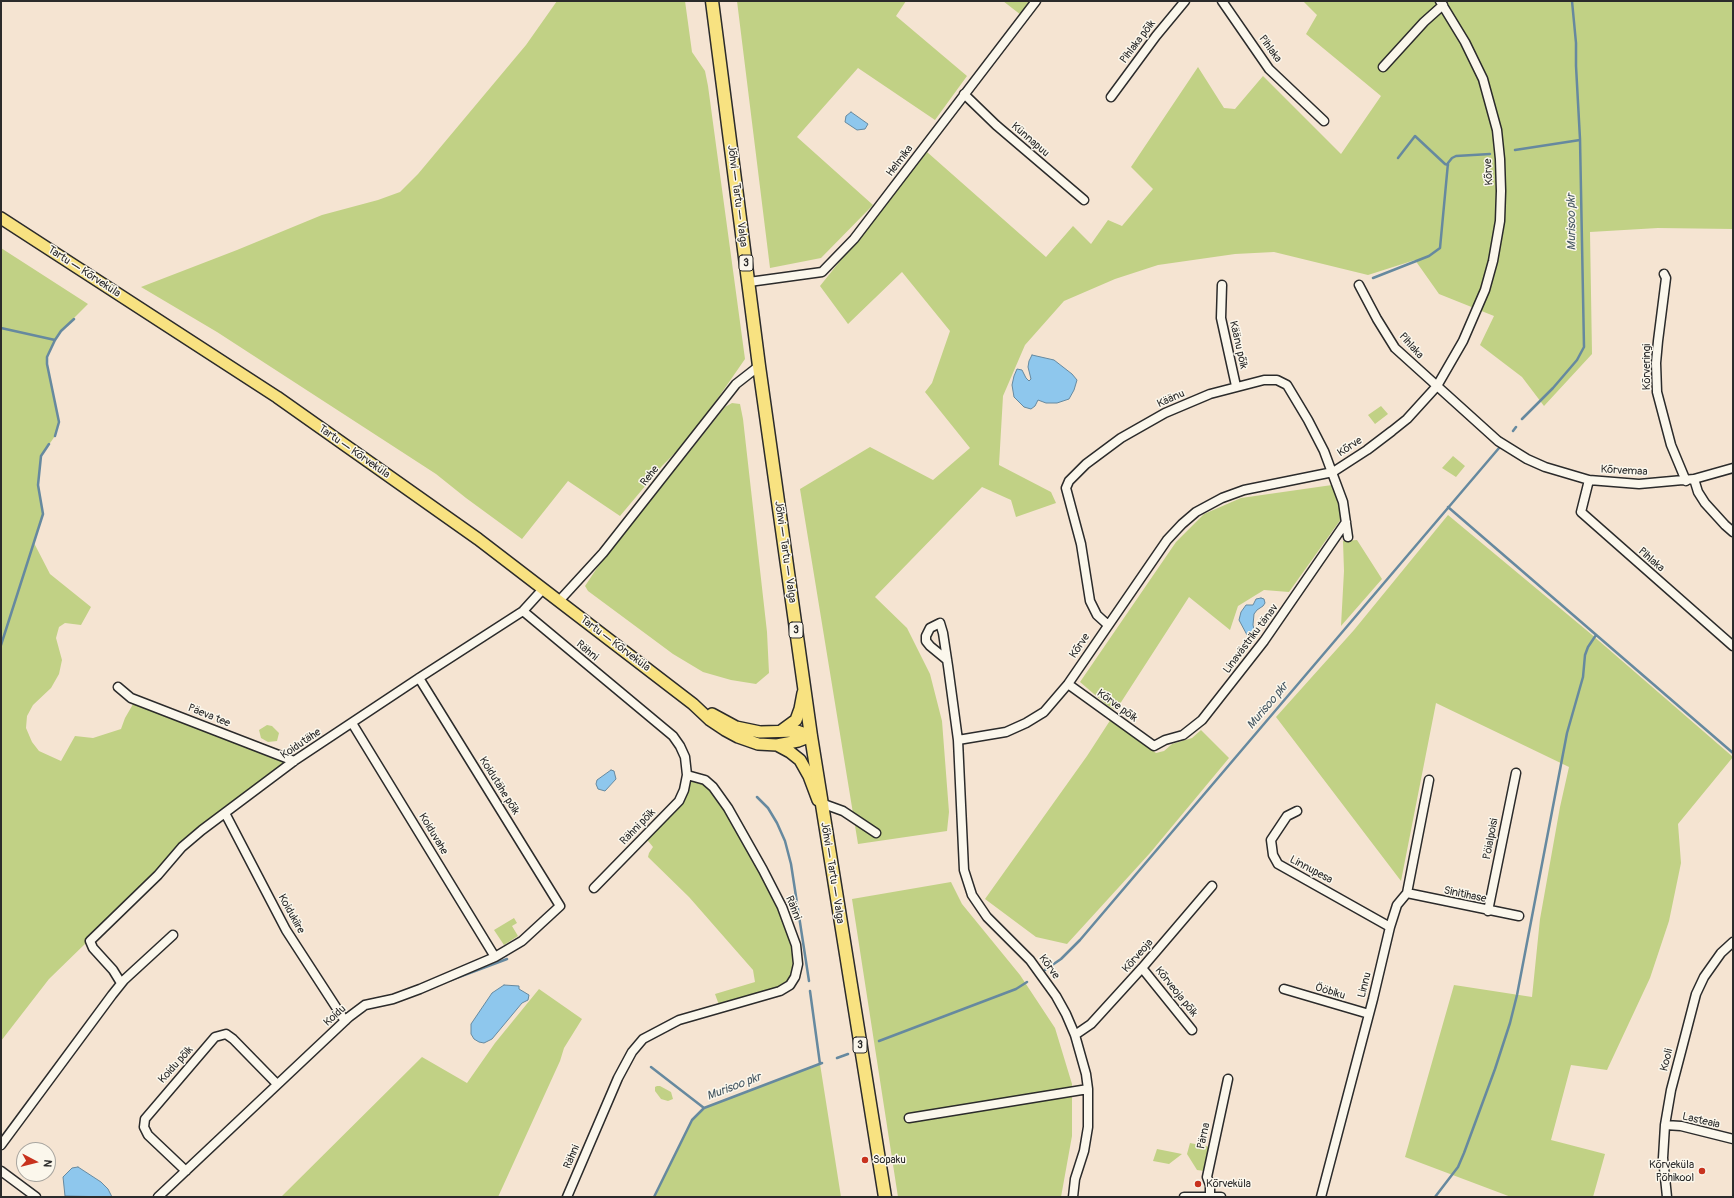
<!DOCTYPE html>
<html>
<head>
<meta charset="utf-8">
<style>
	body { margin:0 }
	#map { position:relative; width:1734px; height:1198px; overflow:hidden; background:#f5e4d2; font-family:Pangolin,sans-serif }
	canvas { display:block }
	.frame { position:absolute; inset:0; border:2px solid #2b2b2b; pointer-events:none }
	.north { position:absolute; left:16px; top:1142px; width:40px; height:40px; box-sizing:border-box; background:#fbf7ec; border:1px solid #a8a59f; border-radius:50%; rotate:97deg; font-size:11px; font-weight:700; line-height:16px; text-align:center; color:#2b2b2b }
	.north::after { content:''; display:block; margin:auto; width:14px; height:18px; background:#c8321e; clip-path:polygon(50% 0,100% 100%,50% 72%,0 100%) }
</style>
</head>
<body>
<div id="map">
<canvas width="1734" height="1198"></canvas>
<div class="frame"></div>
<div class="north">N</div>
</div>
<script>
const ctx = document.querySelector('canvas').getContext('2d');
ctx.lineJoin = 'round';
function fillPath(path, color) { ctx.fillStyle = color; ctx.fill(path, 'evenodd'); }
const poly = rows => new Path2D(rows.map(r => 'M' + r).join(''));
function strokePath(path, color, width, dash) { ctx.strokeStyle = color; ctx.lineWidth = width; ctx.lineCap = dash ? 'butt' : 'round'; ctx.setLineDash(dash || []); ctx.stroke(path); }
function label(font, color, halo, rows, align = 'center') {
  ctx.font = font + ' Pangolin,sans-serif'; ctx.lineWidth = 3; ctx.setLineDash([]); ctx.textBaseline = 'middle'; ctx.strokeStyle = halo; ctx.fillStyle = color; for (const [text, x, y, turn = 0] of rows) {
    ctx.save(); ctx.translate(x, y); ctx.rotate((+turn || 0) * Math.PI / 180); ctx.textAlign = isNaN(turn) ? turn : align; if (halo) ctx.strokeText(text, 0, 0); ctx.fillText(text, 0, 0); ctx.restore();
  }
}
const green = poly([
	[557,1,685,1,692,52,705,71,708,86,745,359,691,437,662,466,620,516,568,481,522,539,466,498,436,474,217,332,141,287,237,250,322,215,378,200,400,192,418,174,526,45],
	[737,1,906,1,896,16,967,76,935,120,858,68,797,137,873,205,821,258,770,268],
	[1003,1,1032,1,1021,15],
	[1303,1,1733,1,1733,229,1658,228,1590,232,1592,354,1544,406,1522,377,1480,345,1494,316,1439,294,1415,260,1368,275,1274,252,1235,254,1158,265,1115,279,1064,301,1025,345,1003,396,999,465,1051,492,1056,503,1016,517,1011,500,982,487,875,597,907,628,930,674,942,721,949,812,947,831,858,844,800,489,870,447,933,480,970,448,925,392,932,383,950,331,902,272,848,324,820,286,927,152,1046,257,1073,226,1091,244,1108,220,1122,226,1153,189,1131,167,1198,67,1224,108,1235,109,1263,76,1341,154,1381,96,1306,34,1317,15],
	[1,248,88,304,61,331,55,340,47,357,47,364,59,422,55,436,41,456,38,485,43,514,34,543,50,574,91,607,81,625,65,623,59,627,56,638,62,660,59,674,51,688,33,705,27,716,26,728,32,742,39,751,61,761,75,736,93,738,121,729,125,718,136,699,294,761,202,830,49,979,1,1041],
	[732,403,740,404,743,419,767,632,769,673,756,684,731,680,703,672,673,654,588,591,585,586,597,568,725,407],
	[1381,406,1388,414,1375,424,1368,415],
	[1453,456,1465,466,1456,477,1442,468],
	[1332,485,1338,501,1341,519,1289,592,1264,590,1238,606,1230,630,1189,597,1116,710,1108,706,1080,682,1176,542,1204,514,1241,498],
	[1448,515,1591,634,1733,757,1678,824,1681,863,1669,921,1650,978,1607,1070,1571,1065,1551,1140,1605,1154,1593,1197,1511,1197,1405,1157,1454,985,1532,997,1540,919,1560,807,1569,767,1436,703,1401,881,1276,717,1354,630],
	[1357,540,1382,579,1341,626,1344,571,1343,541],
	[1111,719,1156,753,1164,751,1172,744,1192,738,1201,730,1229,758,1150,853,1067,944,1036,937,985,899,1087,756],
	[267,725,272,726,279,733,277,741,268,742,261,738,259,730],
	[687,775,713,787,782,907,798,964,788,981,778,987,719,1005,715,994,755,982,753,970,689,897,648,857,649,853,653,847,644,836,679,801],
	[951,882,962,904,1020,975,1055,1028,1072,1084,1072,1136,1061,1197,898,1197,852,899],
	[514,918,517,923,512,926,518,936,504,945,494,930],
	[539,989,582,1019,564,1048,560,1061,498,1197,281,1197,422,1057,467,1083,495,1043],
	[820,1064,841,1197,654,1197,692,1120,704,1108],
	[657,1086,660,1086,671,1092,673,1099,668,1101,661,1099,655,1091,655,1087],
	[1190,1143,1210,1147,1204,1171,1197,1170,1187,1154],
	[1157,1149,1182,1154,1169,1164,1153,1161]
]);
const water = poly([
	[851,112,868,124,865,129,857,130,845,122,846,116,851,112],
	[1032,355,1054,360,1072,374,1077,380,1074,390,1069,399,1057,403,1046,403,1038,400,1035,406,1031,409,1024,407,1014,397,1012,385,1014,376,1017,369,1022,370,1026,378,1029,381,1031,379,1028,367,1029,361,1032,355],
	[1261,598,1264,599,1265,603,1263,606,1257,610,1254,614,1253,625,1256,637,1252,639,1247,635,1239,620,1241,612,1246,605,1253,605,1256,599,1261,598],
	[611,770,614,771,616,779,605,791,598,789,596,784,597,780,611,770],
	[504,985,519,986,519,989,529,995,528,1000,522,1003,492,1039,484,1043,479,1042,474,1039,471,1034,471,1024,492,993,504,985],
	[78,1167,101,1182,108,1189,112,1197,65,1196,63,1177,72,1168,78,1167]
]);
const stream = poly([
	[1515,150,1580,140],
	[1398,158,1415,136,1445,164,1448,165],
	[1373,278,1429,256,1440,248,1448,163,1452,158,1456,156,1490,154],
	[1,328,55,340],
	[1522,419,1553,388,1577,360,1584,347,1580,139,1576,66,1576,43,1572,1],
	[1513,431,1516,427],
	[55,436,59,422,47,364,47,357,55,340,61,331,74,319],
	[1448,507,1733,753],
	[1,645,43,514,38,485,41,456,49,444],
	[757,797,768,808,777,823,785,841,791,864,809,981],
	[1045,970,1061,959,1080,940,1499,448],
	[451,980,507,959],
	[810,991,820,1064],
	[879,1041,1016,989,1027,982],
	[837,1058,848,1054],
	[651,1067,704,1108],
	[654,1197,692,1120,704,1108,822,1063],
	[1435,1197,1458,1167,1464,1153,1495,1069,1510,1023,1517,995,1567,733,1583,677,1585,655,1588,647,1596,635]
]);
const minor = poly([
	[1222,1,1269,69,1324,121],
	[1383,67,1424,22,1443,5],
	[964,94,996,125,1084,200],
	[1111,97,1156,36,1185,1],
	[1664,274,1666,278,1658,341,1656,363,1657,392,1671,445,1686,481],
	[749,282,822,272,854,239,1036,1],
	[1222,285,1221,318,1236,386],
	[1359,285,1377,319,1395,348,1498,441,1527,459,1545,467,1589,480,1639,484,1694,479,1733,468],
	[1694,479,1698,492,1705,503,1725,525,1733,532],
	[1589,480,1581,512,1733,646],
	[559,601,603,553,736,384,759,366],
	[523,611,673,736,680,746,685,757,687,775,684,790,679,801,594,888],
	[1108,625,1097,615,1090,601,1081,544,1066,488,1069,481,1086,464,1121,438,1165,413,1210,394,1264,380,1277,380,1287,385,1308,420,1324,451,1343,502,1348,537],
	[947,660,930,646,926,641,926,636,930,628,940,623,943,633,948,666,958,740],
	[1068,684,1154,746,1165,740,1183,735,1202,720,1264,641,1346,522],
	[118,687,131,698,294,761],
	[352,723,495,957],
	[821,803,843,811,876,833],
	[1297,811,1287,816,1271,840,1273,855,1278,864,1390,927],
	[225,813,286,930,345,1021],
	[1407,893,1519,916],
	[1488,911,1516,773],
	[1142,968,1192,1030],
	[121,983,113,970,93,948,90,941,158,875,182,847,202,830,294,761,419,678,523,611,543,589],
	[1284,989,1369,1014],
	[1075,1035,1091,1024,1142,968,1212,886],
	[909,1118,1088,1089],
	[1665,1125,1681,1126,1733,1139],
	[1,1145,112,995,124,980,173,935],
	[1,1171,36,1197],
	[186,1171,148,1135,144,1127,145,1119,215,1037,226,1034,233,1039,277,1084],
	[158,1197,349,1017,365,1005,393,999,420,989,495,957,522,941,560,906,419,678],
	[567,1197,618,1078,632,1052,643,1039,679,1020,780,991,790,985,795,977,798,964,796,945,782,907,763,870,728,808,713,787,705,780,687,775],
	[1073,1197,1075,1179,1084,1151,1088,1127,1088,1089,1086,1074,1075,1035,1066,1014,1056,996,1030,960,987,917,972,895,964,870,958,740,1006,732,1026,723,1044,712,1068,684,1167,540,1182,524,1196,512,1222,498,1244,490,1333,472,1367,450,1392,431,1407,419,1437,386,1463,341,1485,290,1493,261,1500,221,1501,191,1500,159,1497,130,1483,79,1465,42,1440,1],
	[1184,1197,1221,1197],
	[1210,1197,1210,1185,1207,1177,1228,1079],
	[1321,1197,1373,999,1390,927,1397,905,1407,893,1429,780],
	[1667,1197,1663,1158,1665,1125,1671,1090,1682,1048,1696,994,1704,977,1721,953,1733,942]
]);
const major = poly([
	[1,218,277,397,478,539,693,704,710,720,725,730,738,737,758,744,777,745,798,741,811,736],
	[712,714,736,727,760,732,797,731,811,736],
	[781,731,796,720,800,709,803,693],
	[777,745,790,752,800,760,809,776,818,800]
]);
const highway = poly([
	[712,1,759,366,811,736,885,1197]
]);
const markers = [
	[865,1160,4,"#c8321e"],
	[1702,1171,4,"#c8321e"],
	[1198,1184,4,"#c8321e"]
];
const shields = [
	[746,263,14],
	[796,630,14],
	[860,1045,14]
];
const shieldNames = [
	["3",746,263],
	["3",796,630],
	["3",860,1045]
];
const streetNames = [
	["Pihlaka põik",1138,42,-53],
	["Pihlaka",1270,49,54],
	["Künnapuu",1030,140,41],
	["Helmika",900,161,-53],
	["Kõrve",1489,172,-93],
	["Jõhvi — Tartu — Valga",737,196,83],
	["Tartu — Kõrveküla",84,272,33],
	["Käänu põik",1238,345,77],
	["Pihlaka",1411,346,48],
	["Kõrveringi",1647,367,-90],
	["Käänu",1171,399,-24],
	["Kõrve",1350,447,-33],
	["Tartu — Kõrveküla",354,452,35],
	["Kõrvemaa",1624,471,3],
	["Rehe",650,476,-52],
	["Jõhvi — Tartu — Valga",785,552,82],
	["Pihlaka",1651,560,41],
	["Linavästriku tänav",1251,639,-53],
	["Tartu — Kõrveküla",615,644,37],
	["Kõrve",1080,646,-56],
	["Rähni",587,651,40],
	["Kõrve põik",1117,706,36],
	["Päeva tee",209,716,22],
	["Koidutähe",301,744,-34],
	["Koidutähe põik",499,786,58],
	["Rähni põik",638,827,-46],
	["Koiduvahe",433,834,59],
	["Pöialpoisi",1491,839,-79],
	["Linnupesa",1311,870,28],
	["Jõhvi — Tartu — Valga",832,873,81],
	["Sinitihase",1465,895,12],
	["Rähni",793,908,68],
	["Koidukiire",291,914,61],
	["Kõrveoja",1138,956,-49],
	["Kõrve",1049,967,54],
	["Linnu",1365,985,-76],
	["Kõrveoja põik",1176,992,51],
	["Ööbiku",1330,992,17],
	["Koidu",335,1016,-42],
	["Kooli",1667,1060,-76],
	["Koidu põik",176,1065,-48],
	["Lasteaia",1701,1121,13],
	["Pärna",1204,1136,-78],
	["Rähni",572,1157,-67]
];
const poiNames = [
	["Sopaku",873,1160],
	["Kõrveküla",1694,1165,"right"],
	["Põhikool",1694,1178,"right"],
	["Kõrveküla",1206,1184]
];
const waterNames = [
	["Murisoo pkr",1572,222,-91],
	["Murisoo pkr",1268,706,-50],
	["Murisoo pkr",734,1087,-21]
];
fillPath(green, '#c1d185');
fillPath(water, '#8ec7ed');
strokePath(water, '#66899f', 1);
strokePath(stream, '#66899f', 2.5);
strokePath(minor, '#2b2b2b', 11);
strokePath(major, '#2b2b2b', 14);
strokePath(highway, '#2b2b2b', 15);
strokePath(minor, '#fbf7ec', 8);
strokePath(major, '#f8e281', 11);
strokePath(highway, '#f8e281', 12);
for (const [x, y, r, color] of markers) { const dot = new Path2D(); dot.arc(x, y, r, 0, 2 * Math.PI); ctx.fillStyle = color; ctx.fill(dot); strokePath(dot, '#fbf7ec', 1.5); }
for (const [x, y, w] of shields) { const box = new Path2D(); box.roundRect(x - w / 2, y - 8, w, 16, 3); ctx.fillStyle = '#fbf7ec'; ctx.fill(box); strokePath(box, '#2b2b2b', 1); }
label('bold 10px', '#2b2b2b', null, shieldNames);
label('11px', '#2b2b2b', '#fbf7ec', streetNames);
label('11px', '#2b2b2b', '#fbf7ec', poiNames, 'left');
label('italic 12px', '#495a65', '#fbf7ec', waterNames);
</script>
</body>
</html>
